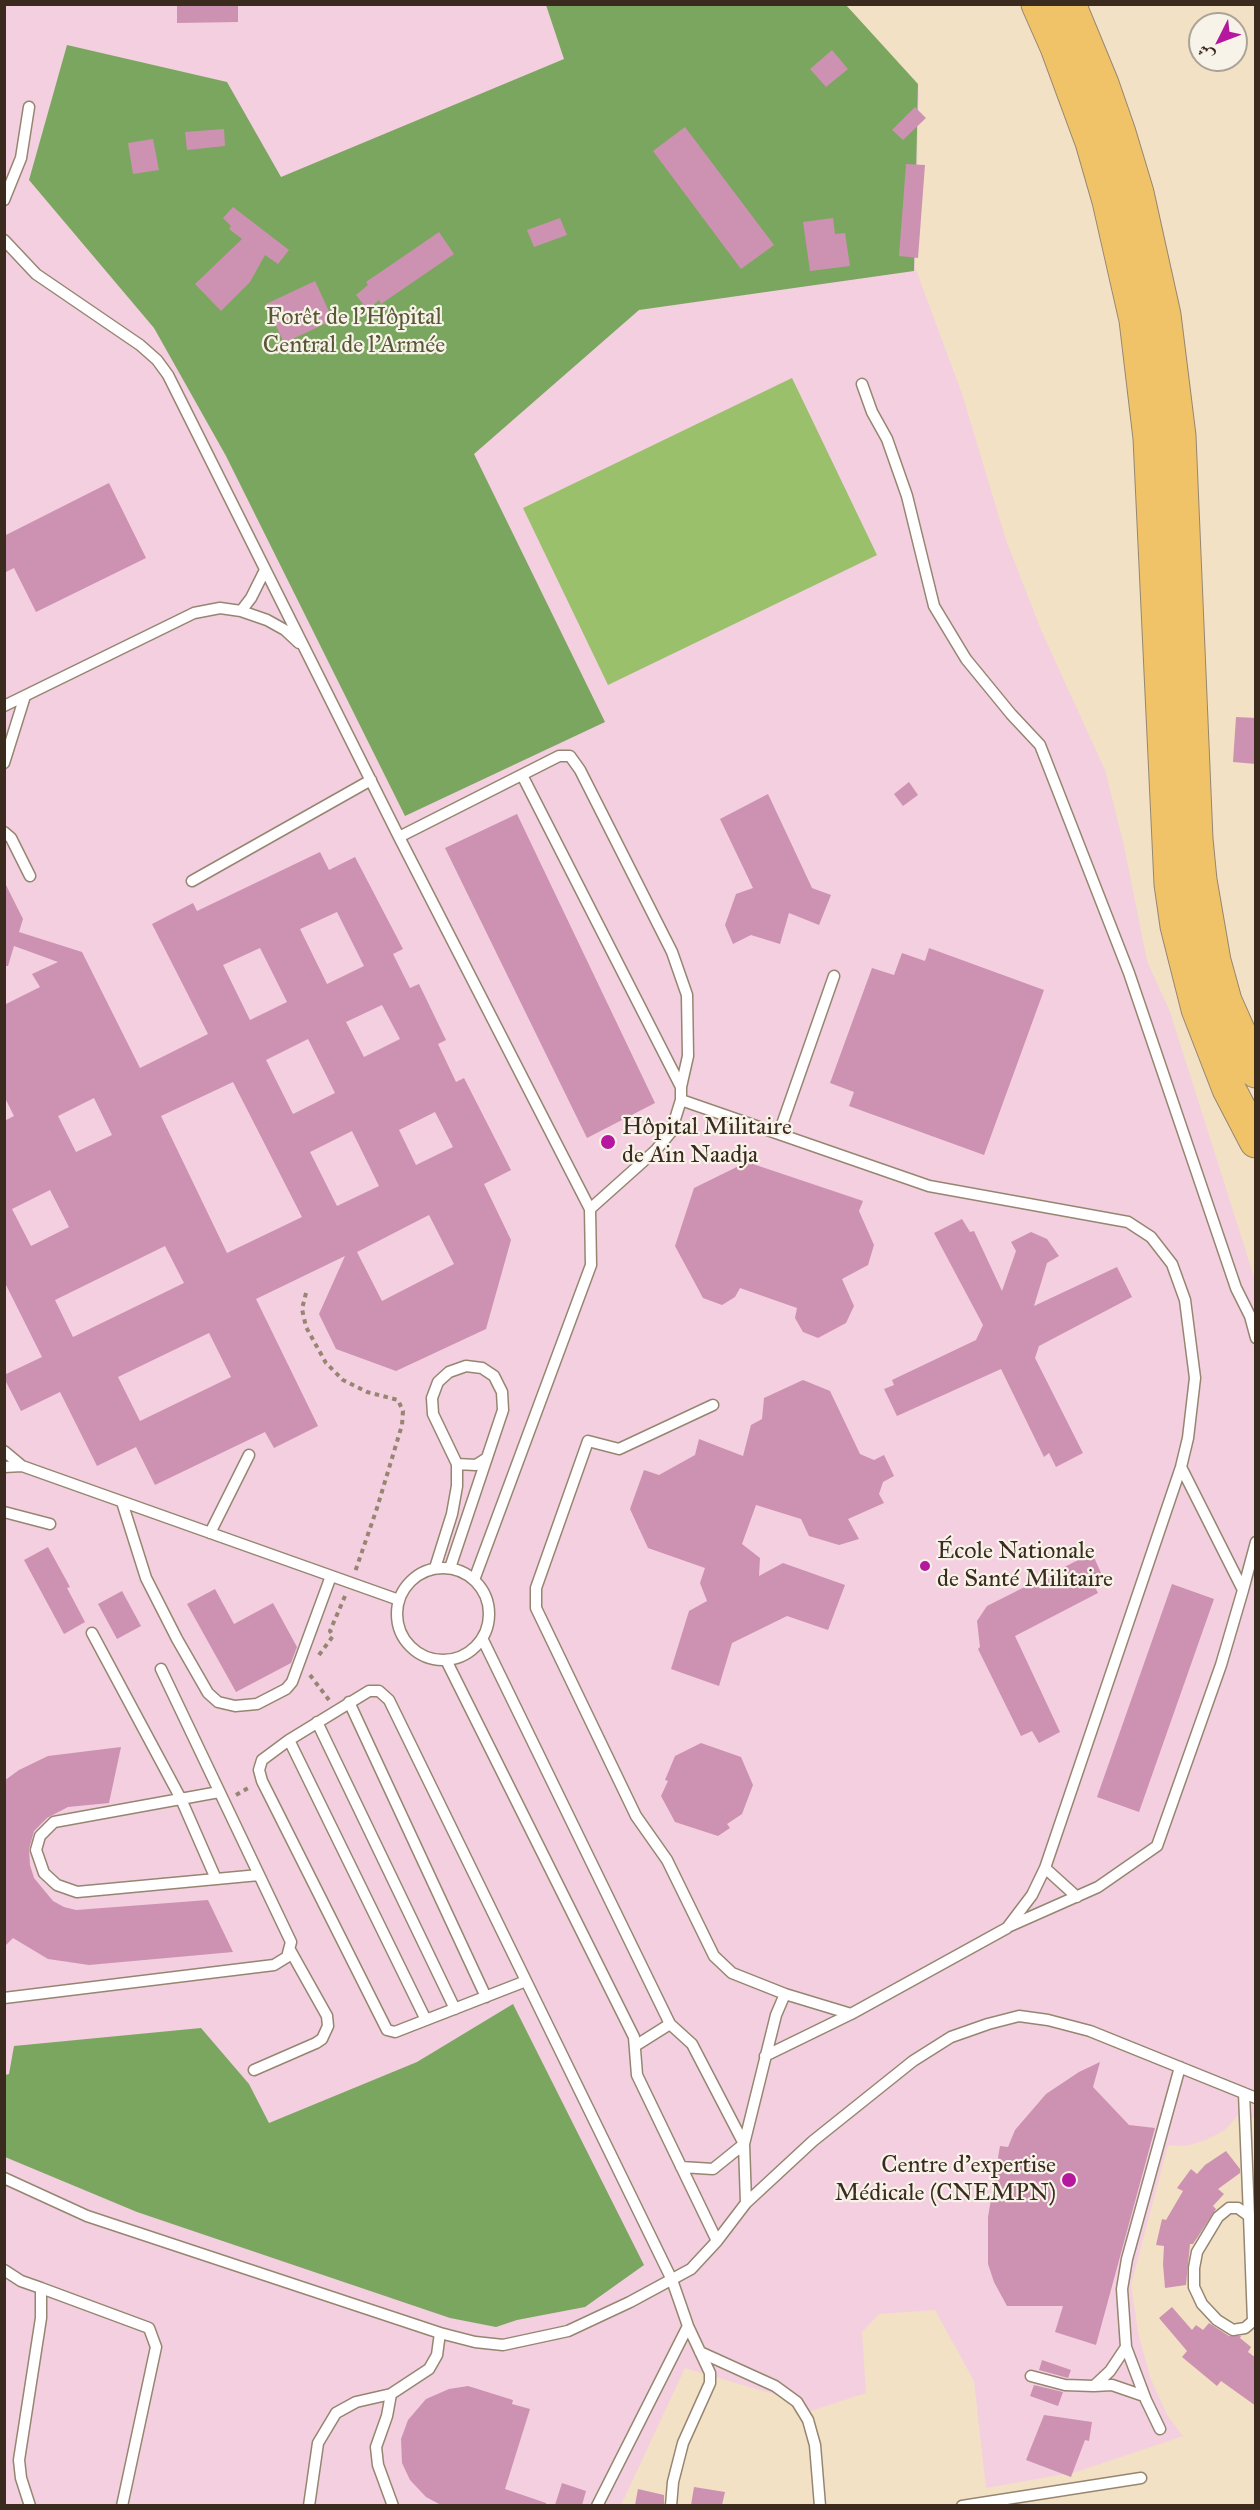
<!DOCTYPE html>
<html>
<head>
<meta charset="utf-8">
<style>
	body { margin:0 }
	#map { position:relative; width:1260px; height:2510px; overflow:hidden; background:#f2e1c4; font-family:"IM FELL Great Primer",Amiri,serif }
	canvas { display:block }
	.frame { position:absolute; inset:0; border:6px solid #3b2a1e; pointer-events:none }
	.north { position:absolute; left:1188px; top:12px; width:60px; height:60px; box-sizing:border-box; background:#f7f3e8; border:2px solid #aca397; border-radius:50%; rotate:228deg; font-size:16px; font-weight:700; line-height:24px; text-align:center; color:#3b2a1e }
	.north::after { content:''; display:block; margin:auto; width:21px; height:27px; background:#b5179e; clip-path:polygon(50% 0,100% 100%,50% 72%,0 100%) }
</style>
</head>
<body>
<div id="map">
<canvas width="1260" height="2510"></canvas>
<div class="frame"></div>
<div class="north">ش</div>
</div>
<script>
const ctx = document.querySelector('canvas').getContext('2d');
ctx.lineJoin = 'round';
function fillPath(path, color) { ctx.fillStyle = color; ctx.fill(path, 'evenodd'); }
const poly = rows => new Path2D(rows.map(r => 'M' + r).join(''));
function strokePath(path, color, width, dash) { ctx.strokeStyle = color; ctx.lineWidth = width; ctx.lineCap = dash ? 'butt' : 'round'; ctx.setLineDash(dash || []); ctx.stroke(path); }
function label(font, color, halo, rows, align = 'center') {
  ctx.font = font + ' "IM FELL Great Primer",serif'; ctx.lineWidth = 4.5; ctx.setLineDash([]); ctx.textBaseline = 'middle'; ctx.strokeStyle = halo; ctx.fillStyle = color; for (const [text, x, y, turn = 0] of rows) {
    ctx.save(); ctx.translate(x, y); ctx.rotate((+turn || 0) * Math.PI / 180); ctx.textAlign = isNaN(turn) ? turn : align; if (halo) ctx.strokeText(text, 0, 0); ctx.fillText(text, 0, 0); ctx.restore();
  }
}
const built = poly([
	[5,5,841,5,919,91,915,267,962,394,1006,540,1041,630,1105,770,1124,846,1147,961,1170,1012,1255,1280,1255,2118,1241,2112,1225,2130,1206,2140,1186,2146,1168,2145,1131,2285,1138,2332,1150,2377,1167,2415,1183,2436,1076,2472,986,2488,974,2381,935,2310,879,2314,862,2332,866,2393,798,2415,787,2398,685,2368,621,2505,5,2506]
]);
const green = poly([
	[792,378,877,555,608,685,523,508]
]);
const forest = poly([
	[546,5,846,5,918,84,914,271,639,310,474,454,605,722,405,816,226,456,154,328,29,180,67,45,227,82,281,177,564,59],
	[513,2004,644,2265,585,2307,517,2320,496,2327,450,2318,137,2212,5,2157,5,2075,9,2074,14,2046,201,2028,249,2084,269,2123,417,2062]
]);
const building = poly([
	[177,4,238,4,238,22,177,23],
	[832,50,848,69,826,87,810,69],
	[915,107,926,118,903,140,892,130],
	[685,127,774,245,741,269,653,151],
	[224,129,225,146,187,150,185,132],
	[153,139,159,170,133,174,128,143],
	[906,164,925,165,918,258,899,256],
	[233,207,289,250,278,264,265,255,250,282,221,311,195,284,242,239,229,229,231,226,223,218],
	[560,218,567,235,534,247,527,230],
	[833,218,835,234,845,233,850,266,810,271,803,222],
	[439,232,454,254,381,304,379,300,368,310,356,295,368,285,366,282],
	[315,281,333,320,284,343,266,304],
	[109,483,146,558,36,612,14,568,4,573,4,536],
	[1236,717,1256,718,1256,764,1233,762],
	[909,782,918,795,903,806,894,794],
	[768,794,812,888,831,895,819,925,789,913,780,944,751,935,733,944,725,925,736,894,753,888,720,819],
	[517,814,655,1103,587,1138,445,848],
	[320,852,329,870,355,857,403,949,393,954,410,988,419,984,446,1040,438,1044,456,1082,464,1078,511,1170,484,1184,511,1240,486,1329,396,1371,336,1349,319,1314,345,1256,256,1299,318,1426,274,1448,265,1432,155,1485,136,1447,97,1466,60,1392,21,1411,4,1378,4,1375,42,1357,4,1281,4,1121,14,1116,4,1096,4,1005,40,987,32,974,58,962,14,946,8,966,4,966,4,881,23,919,19,932,82,952,140,1068,208,1034,152,924,193,903,197,911],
	[337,912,364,966,327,984,300,929],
	[260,948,287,1002,250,1020,223,965],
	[382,1005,400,1039,364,1057,346,1022],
	[308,1039,335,1093,293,1114,266,1060],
	[233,1082,302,1217,227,1253,161,1116],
	[94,1098,112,1135,76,1152,58,1116],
	[435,1112,453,1147,416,1165,399,1130],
	[352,1131,379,1186,337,1206,310,1152],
	[50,1190,69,1227,31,1246,12,1209],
	[429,1215,454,1264,382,1301,357,1252],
	[165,1246,184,1283,73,1337,55,1300],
	[209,1333,231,1377,140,1421,118,1377],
	[929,948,1044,990,984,1155,849,1106,854,1092,830,1083,872,968,894,975,902,953,925,961],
	[747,1162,863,1201,859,1211,874,1245,868,1265,842,1279,854,1306,846,1323,818,1338,803,1332,795,1318,797,1308,740,1288,735,1297,722,1305,703,1298,675,1246,694,1188],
	[962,1219,970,1232,974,1231,1002,1291,1016,1251,1011,1242,1031,1232,1047,1239,1059,1256,1047,1263,1034,1306,1117,1267,1132,1297,1039,1346,1035,1358,1083,1453,1056,1467,1049,1453,1044,1457,1001,1369,897,1416,884,1389,894,1385,892,1380,976,1340,983,1325,934,1233],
	[803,1380,830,1391,860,1454,874,1460,884,1455,894,1476,883,1482,879,1494,884,1503,848,1519,859,1539,839,1545,809,1536,801,1519,756,1505,742,1544,760,1558,759,1576,783,1563,845,1585,828,1630,787,1616,732,1643,719,1686,671,1669,689,1611,707,1601,700,1583,705,1568,648,1548,630,1509,644,1470,659,1475,695,1455,699,1439,743,1456,751,1425,762,1419,764,1398],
	[48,1547,70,1587,67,1588,85,1622,64,1634,24,1560],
	[1092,1553,1102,1575,1092,1581,1098,1593,1015,1636,1060,1732,1039,1743,1032,1731,1021,1736,978,1649,980,1647,977,1621,987,1606],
	[1172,1584,1214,1599,1139,1812,1097,1797],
	[215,1589,234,1624,273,1603,297,1647,291,1663,236,1692,187,1604],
	[122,1591,141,1626,117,1639,98,1604],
	[701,1743,741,1757,753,1785,742,1814,727,1824,730,1828,718,1836,675,1822,661,1796,668,1781,665,1780,675,1756],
	[121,1747,109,1803,68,1807,47,1818,34,1831,29,1849,30,1865,34,1878,53,1901,64,1907,76,1910,208,1900,233,1952,89,1965,48,1959,13,1938,4,1947,4,1781,19,1770,48,1756],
	[1100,2062,1093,2087,1129,2125,1155,2128,1096,2345,1055,2332,1063,2306,1007,2306,994,2282,988,2264,988,2217,1000,2146,1008,2147,1015,2130,1046,2094,1079,2072],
	[1226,2151,1240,2169,1240,2173,1218,2189,1224,2194,1213,2206,1216,2209,1193,2244,1190,2244,1186,2285,1165,2288,1163,2264,1164,2246,1156,2245,1162,2219,1166,2220,1183,2191,1177,2188,1191,2169,1197,2174,1205,2165],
	[1172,2307,1192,2330,1196,2325,1203,2330,1209,2323,1229,2336,1241,2336,1240,2338,1251,2347,1248,2352,1256,2358,1256,2406,1221,2381,1217,2386,1182,2357,1187,2351,1159,2318],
	[1042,2360,1071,2370,1068,2378,1039,2370],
	[1034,2385,1063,2392,1058,2406,1030,2396],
	[468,2386,513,2400,512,2404,530,2409,505,2489,546,2503,546,2505,441,2505,426,2497,410,2480,402,2463,401,2439,408,2420,426,2399,449,2389],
	[1044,2415,1092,2422,1089,2441,1085,2440,1071,2477,1026,2460],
	[562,2483,586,2491,582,2505,555,2505],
	[694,2487,725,2492,722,2505,691,2505],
	[638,2489,664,2495,664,2505,635,2505]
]);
const path = poly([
	[306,1293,302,1309,306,1327,326,1363,343,1380,367,1392,398,1400,403,1411,402,1425,377,1508,355,1572],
	[319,1655,333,1636,330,1631,345,1596],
	[310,1675,329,1700],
	[236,1795,250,1787]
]);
const service = poly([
	[4,200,21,158,29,107],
	[4,240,36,274,140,345,157,360,168,375,399,837,590,1209,591,1265,474,1580],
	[862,384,872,412,887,439,907,496,934,606,966,659,1011,714,1040,745,1129,973,1236,1288,1250,1316,1256,1338],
	[241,611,251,598,265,570],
	[4,706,194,613,220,608,241,611,267,620,285,630,299,643],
	[4,763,25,696],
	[522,775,681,1087],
	[4,832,11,838,30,876],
	[399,837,559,756,570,756,580,770,672,952,687,995,688,1056,681,1087,681,1100,671,1132,656,1150,590,1209],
	[192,881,371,780],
	[681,1100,929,1186,1128,1222,1151,1237,1172,1264,1185,1300,1195,1378,1188,1438,1181,1467,1045,1868,1032,1895,1007,1928,851,2014,765,2056],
	[779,1133,834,976],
	[713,1405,619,1449,588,1441,536,1588,536,1608,636,1816,667,1860,714,1956,732,1973,785,1994,851,2014],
	[4,1451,22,1466,399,1600],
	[457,1464,476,1465,487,1458],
	[4,1467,22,1466],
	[122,1502,146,1578,177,1639,208,1693,218,1702,235,1706,257,1704,286,1689,292,1682,331,1576],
	[4,1512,50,1524],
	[210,1533,249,1455],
	[435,1568,452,1514,457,1486,457,1464,433,1414,432,1398,438,1382,449,1372,466,1366,482,1368,494,1376,502,1392,503,1410,450,1568],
	'397 1614a46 46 0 1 1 92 0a46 46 0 1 1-92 0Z',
	[1243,1590,1256,1542],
	[92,1633,181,1799,216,1879],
	[482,1638,670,2024,692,2044,744,2144,713,2169,681,2167],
	[446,1660,634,2037,637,2075,717,2241],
	[349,1702,486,1997],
	[317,1722,455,2009],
	[289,1740,426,2020],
	[219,1792,54,1822,40,1836,36,1850,44,1873,57,1885,77,1892,259,1875],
	[1045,1868,1077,1897],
	[1010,1926,1098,1887,1157,1846,1221,1665,1243,1590,1181,1467],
	[526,1981,395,2032,387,2030,262,1781,259,1770,262,1760,289,1740,369,1691,379,1691,389,1700,672,2280,688,2326,710,2373,710,2383,683,2443,673,2482,671,2506],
	[4,1998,274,1965,287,1957,291,1942,161,1669],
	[635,2046,670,2024],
	[254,2070,316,2043,322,2039,328,2026,327,2016,290,1950],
	[1244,2093,1249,2216,1253,2321,1245,2328,1233,2330,1217,2320,1202,2304,1194,2287,1194,2268,1197,2252,1218,2217,1229,2208,1238,2208,1249,2216],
	[4,2178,87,2216,440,2333,475,2342,503,2345,568,2331,630,2302,691,2269,717,2241,746,2203,813,2141,913,2061,951,2037,988,2024,1019,2016,1048,2020,1090,2031,1256,2098],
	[746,2203,744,2144,776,2015,785,1994],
	[4,2270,21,2281,41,2288,41,2318,19,2460,21,2478,30,2506],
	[41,2288,149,2328,156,2347,122,2506],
	[1126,2347,1110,2371,1094,2386,1112,2385,1144,2396],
	[700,2352,775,2386,797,2402,808,2420,815,2445,820,2506],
	[1031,2376,1065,2385,1094,2386],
	[391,2394,387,2416,376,2447,378,2465,393,2506],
	[1160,2429,1146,2400,1126,2347,1122,2289,1127,2259,1180,2067],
	[309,2506,318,2443,336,2413,356,2402,391,2394,429,2369,437,2355,440,2333],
	[597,2506,688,2326],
	[962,2506,1141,2478]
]);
const trunk = poly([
	[1038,4,1057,47,1092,142,1109,201,1136,320,1150,438,1171,884,1177,926,1198,1009,1229,1089,1256,1141],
	[1069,4,1102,84,1119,133,1137,193,1164,315,1179,436,1196,839,1200,880,1214,961,1225,1001,1256,1071]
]);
const markers = [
	[608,1142,8,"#b5179e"],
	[925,1566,6,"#b5179e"],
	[1069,2180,8,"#b5179e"]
];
const parkNames = [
	["Forêt de l'Hôpital",354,318],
	["Central de l'Armée",354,346]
];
const poiNames = [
	["Hôpital Militaire",622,1128],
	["de Ain Naadja",622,1156],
	["École Nationale",937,1552],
	["de Santé Militaire",937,1580],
	["Centre d'expertise",1056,2166,"right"],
	["Médicale (CNEMPN)",1056,2194,"right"]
];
fillPath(built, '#f3cfe0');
fillPath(green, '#9ac06b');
fillPath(forest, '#7ba65f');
fillPath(building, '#cd92b1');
strokePath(service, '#968671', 13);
strokePath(trunk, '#968671', 35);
strokePath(path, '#968671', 4, [4.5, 4.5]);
strokePath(service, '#fff', 10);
strokePath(trunk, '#f1c369', 33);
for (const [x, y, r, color] of markers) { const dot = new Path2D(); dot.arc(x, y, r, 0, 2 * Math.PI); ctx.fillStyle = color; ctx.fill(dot); strokePath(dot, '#f7f3e8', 2); }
label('24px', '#585735', '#f7f3e8', parkNames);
label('24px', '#3b2a1e', '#f7f3e8', poiNames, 'left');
</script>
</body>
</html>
